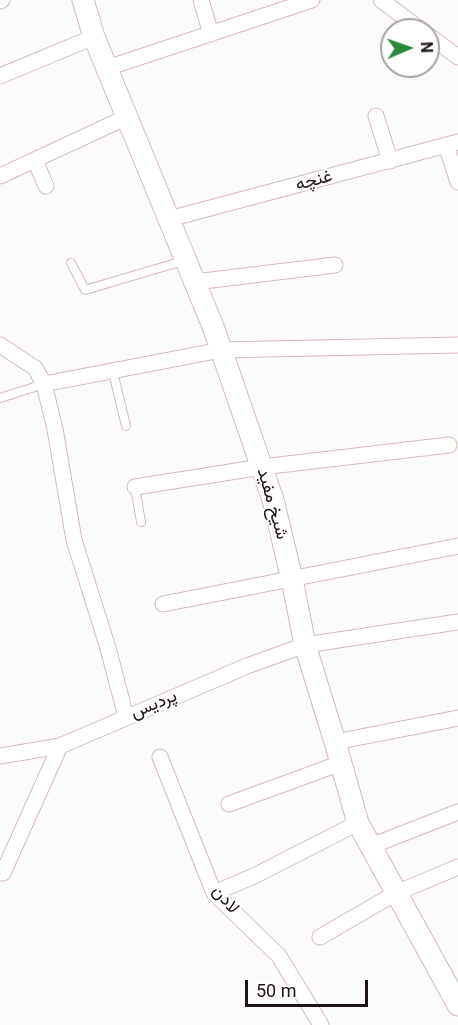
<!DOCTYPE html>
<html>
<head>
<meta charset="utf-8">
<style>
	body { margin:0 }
	#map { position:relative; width:458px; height:1025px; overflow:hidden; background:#fbfbfb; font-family:Roboto,sans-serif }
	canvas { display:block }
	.north { position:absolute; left:380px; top:18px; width:60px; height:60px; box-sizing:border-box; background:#fff; border:2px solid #a6a1a1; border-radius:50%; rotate:88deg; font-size:16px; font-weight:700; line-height:24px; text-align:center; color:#201415 }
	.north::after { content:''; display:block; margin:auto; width:21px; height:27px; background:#2a893c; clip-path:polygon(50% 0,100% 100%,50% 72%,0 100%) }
	.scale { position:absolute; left:245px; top:980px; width:123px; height:27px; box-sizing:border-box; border:3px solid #201415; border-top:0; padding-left:8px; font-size:18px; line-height:21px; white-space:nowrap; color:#201415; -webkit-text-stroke:4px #fff; paint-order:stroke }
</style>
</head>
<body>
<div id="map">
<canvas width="458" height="1025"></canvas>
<div class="north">N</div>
<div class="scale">50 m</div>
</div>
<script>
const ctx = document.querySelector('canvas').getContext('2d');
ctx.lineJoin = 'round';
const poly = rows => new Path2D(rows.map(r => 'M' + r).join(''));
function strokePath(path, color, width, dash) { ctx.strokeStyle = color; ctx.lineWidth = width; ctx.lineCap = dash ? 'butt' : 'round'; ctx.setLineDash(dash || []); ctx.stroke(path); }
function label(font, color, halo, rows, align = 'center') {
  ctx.font = font + ' Roboto,Vazirmatn,sans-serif'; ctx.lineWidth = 4.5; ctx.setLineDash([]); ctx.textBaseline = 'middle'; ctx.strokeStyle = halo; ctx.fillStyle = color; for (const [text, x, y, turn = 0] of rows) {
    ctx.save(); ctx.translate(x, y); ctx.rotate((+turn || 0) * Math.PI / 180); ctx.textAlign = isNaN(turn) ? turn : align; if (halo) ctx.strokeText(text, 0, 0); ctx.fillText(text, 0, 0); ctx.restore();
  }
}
const lane = poly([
	[71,263,85,290,183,261],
	[113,372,126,426],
	[0,398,44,384],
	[135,487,141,522]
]);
const street = poly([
	[201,0,211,34],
	[381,0,421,30],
	[0,1,2,0],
	[428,35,458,57],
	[107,68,312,0],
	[0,76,94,37],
	[376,116,390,161],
	[446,145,458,182],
	[35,160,46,186],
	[0,176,127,117],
	[169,219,458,142],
	[195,282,335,265],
	[0,345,35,368,44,384,55,429,74,540,108,648,126,717],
	[44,384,221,350,458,345],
	[135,487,262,467,449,445],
	[163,604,458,546],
	[335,742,458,718],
	[0,756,60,746,247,666,305,645,458,622],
	[160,757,214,893,279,956,321,1025],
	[229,804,341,763],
	[371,846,458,812],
	[0,873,3,873,60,746],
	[214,893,254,876,358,823],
	[320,937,396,893,458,867]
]);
const secondary = poly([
	[83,0,94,37,214,329,273,500,292,579,305,645,335,742,358,823,458,1005]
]);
const streetNames = [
	["غنچه",314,181,-15],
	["شیخ مفید",272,504,74],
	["پردیس",154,705,-23],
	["لادن",225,900,50]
];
strokePath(lane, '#dab8ba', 10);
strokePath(street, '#dab8ba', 17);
strokePath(secondary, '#dab8ba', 23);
strokePath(lane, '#fff', 8);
strokePath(street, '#fff', 15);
strokePath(secondary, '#fff', 21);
label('18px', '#201415', '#fff', streetNames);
</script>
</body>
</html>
